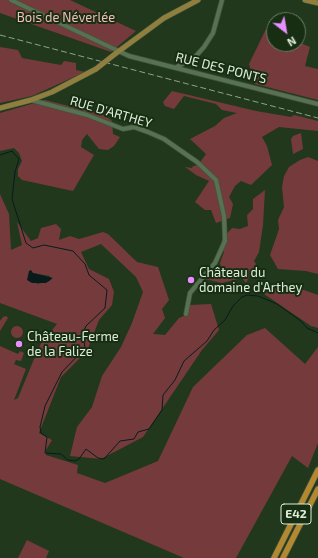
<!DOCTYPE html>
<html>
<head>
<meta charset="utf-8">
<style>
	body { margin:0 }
	#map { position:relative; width:318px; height:558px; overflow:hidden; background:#21381c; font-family:"Exo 2",sans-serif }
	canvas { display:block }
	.north { position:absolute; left:266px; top:12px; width:40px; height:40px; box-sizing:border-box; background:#182e12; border:1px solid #677a62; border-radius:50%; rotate:149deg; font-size:11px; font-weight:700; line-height:16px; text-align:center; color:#deeddb }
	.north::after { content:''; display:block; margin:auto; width:14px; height:18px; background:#e98efe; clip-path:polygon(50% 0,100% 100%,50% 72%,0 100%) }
</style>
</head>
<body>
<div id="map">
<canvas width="318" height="558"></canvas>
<div class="north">N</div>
</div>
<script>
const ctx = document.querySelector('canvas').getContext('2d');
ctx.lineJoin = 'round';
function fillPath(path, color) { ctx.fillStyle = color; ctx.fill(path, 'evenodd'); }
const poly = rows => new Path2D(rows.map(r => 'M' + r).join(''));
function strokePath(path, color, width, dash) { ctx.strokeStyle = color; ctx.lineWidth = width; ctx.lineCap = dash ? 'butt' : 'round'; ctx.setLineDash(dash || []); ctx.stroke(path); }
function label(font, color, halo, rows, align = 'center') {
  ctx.font = font + ' "Exo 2",sans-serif'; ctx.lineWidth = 4; ctx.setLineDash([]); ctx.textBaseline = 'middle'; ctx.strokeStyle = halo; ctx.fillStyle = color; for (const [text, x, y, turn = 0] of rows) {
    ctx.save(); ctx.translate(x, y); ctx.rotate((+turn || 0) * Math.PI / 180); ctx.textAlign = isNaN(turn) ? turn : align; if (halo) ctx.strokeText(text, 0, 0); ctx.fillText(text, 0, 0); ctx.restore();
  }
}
const green = poly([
	[0,0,70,0,136,31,111,52,0,13],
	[266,29,274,32,274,44,298,44,298,42,310,47,305,66,318,69,318,100,255,84,249,64],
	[0,47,18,50,22,58,61,65,64,61,76,63,76,70,85,72,32,96,0,103],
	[172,91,256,111,291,117,294,115,318,121,318,131,279,127,262,137,267,146,272,165,251,185,241,181,235,186,229,197,233,204,230,218,216,223,211,210,205,210,195,202,209,181,196,175,185,167,192,168,193,166,198,165,206,154,190,139,215,126,224,118,237,113,222,110,216,104,184,96,174,109,165,106,163,102],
	[45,100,104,115,112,121,113,134,120,137,114,146,108,150,99,149,87,134,82,140,81,147,94,155,73,191,22,180,18,176,18,169,22,161,19,153,14,148,0,151,0,113],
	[301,133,303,149,293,154,291,139,293,136],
	[308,157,318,161,318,274,306,271,278,269,270,255,279,229,278,220,284,207,282,187,284,176,289,167,300,160],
	[265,190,263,225,259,252,254,261,256,264,246,283,242,278,222,283,205,279,206,271,209,266,217,273,220,274,222,271,220,263,224,252,220,248,222,239,232,228,240,229,248,226,247,215,253,209,253,199],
	[0,194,9,214,11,250,22,245,17,222,31,241,38,238,41,228,56,224,61,229,59,240,70,236,79,239,103,232,108,234,137,262,158,267,169,300,162,309,165,318,153,334,165,335,179,318,188,314,190,305,211,304,219,330,202,350,143,437,101,459,70,456,77,427,92,407,102,376,121,347,132,323,143,292,136,277,101,244,81,252,89,269,109,279,114,292,112,305,99,320,87,351,61,377,39,433,52,440,46,450,46,455,78,465,77,473,105,483,158,461,193,387,247,335,265,328,305,364,318,347,318,443,308,468,292,456,236,558,184,558,0,479,0,346,18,354,20,351,24,353,21,361,16,360,14,364,26,369,14,400,18,398,34,359,39,354,39,348,45,334,49,334,57,324,0,303],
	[33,273,50,276,50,281,37,284],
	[284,283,318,295,318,328,311,326,264,294],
	[6,316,8,318,0,331,0,321,3,317],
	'11 332a6 6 0 1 1 12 0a6 6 0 1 1-12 0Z',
	[27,540,49,551,46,558,18,558]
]);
const water = poly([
	[31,270,33,273,53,278,46,283,32,283,27,280,29,271]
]);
const stream = poly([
	[0,155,12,151,19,159,15,172,12,199,26,243,33,248,44,245,73,251,85,264,89,275,107,290,105,308,86,326,83,333,85,348,62,372,45,406,40,427,41,433,47,437,45,453,61,454,68,460,75,461,79,459,86,449,98,458,104,459,120,441,134,439,138,432,149,429,162,410,163,395,175,380,184,361,207,341,214,330,225,320,233,306,242,297,247,295,258,296,277,304,301,321,307,328,318,333]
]);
const minor = poly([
	[11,0,129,56,318,104],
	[177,67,196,56,204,47,213,33,222,0],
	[31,100,87,115,123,129,134,127,148,132,164,139,197,162,216,180,224,216,225,241,215,263,190,293,186,314]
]);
const major = poly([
	[305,0,318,3],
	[115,54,164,18,198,0],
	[0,108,31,100,52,92,96,69]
]);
const highway = poly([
	[274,558,318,470],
	[283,558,318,489]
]);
const rail = poly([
	[0,35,318,118]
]);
const majorBridge = poly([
	[96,69,115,54]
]);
const markers = [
	[191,280,4,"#e98efe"],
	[19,344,4,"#e98efe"]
];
const shields = [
	[296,514,30]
];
const shieldNames = [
	["E42",296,514]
];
const parkNames = [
	["Bois de Néverlée",66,18]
];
const streetNames = [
	["RUE DES PONTS",221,68,14],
	["RUE D'ARTHEY",111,112,16]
];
const poiNames = [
	["Château du",199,273],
	["domaine d'Arthey",199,288],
	["Château-Ferme",27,337],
	["de la Falize",27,352]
];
fillPath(green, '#753b3c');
fillPath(water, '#081b1c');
strokePath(stream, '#081b1c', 1);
strokePath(minor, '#40553d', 5.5);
strokePath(major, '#40553d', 6);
strokePath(highway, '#40553d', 7);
strokePath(minor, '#587152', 4);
strokePath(major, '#8f7e3e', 5);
strokePath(highway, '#b48731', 5.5);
strokePath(rail, '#90a28c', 1, [6, 3]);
strokePath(majorBridge, '#40553d', 6, []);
strokePath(majorBridge, '#8f7e3e', 5);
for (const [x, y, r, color] of markers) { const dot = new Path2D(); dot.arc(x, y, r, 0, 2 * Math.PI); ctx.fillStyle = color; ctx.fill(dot); strokePath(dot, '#182e12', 1.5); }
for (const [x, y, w] of shields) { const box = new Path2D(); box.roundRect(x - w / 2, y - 10, w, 20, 3); ctx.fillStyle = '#182e12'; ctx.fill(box); strokePath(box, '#deeddb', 1); }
label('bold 12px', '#deeddb', null, shieldNames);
label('13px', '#f3bdbc', '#182e12', parkNames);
label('13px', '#deeddb', '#182e12', streetNames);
label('13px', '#deeddb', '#182e12', poiNames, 'left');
</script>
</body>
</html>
